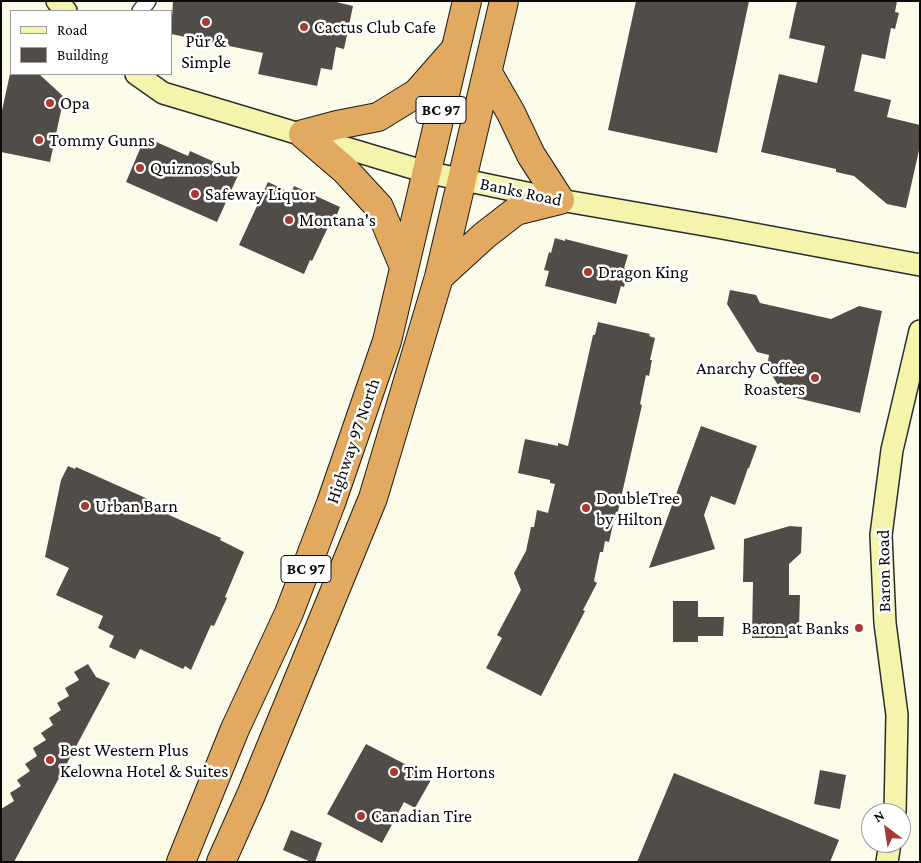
<!DOCTYPE html>
<html>
<head>
<meta charset="utf-8">
<style>
	body { margin:0 }
	#map { position:relative; width:921px; height:863px; overflow:hidden; background:#fcfae9; font-family:"Crimson Pro",serif }
	canvas { display:block }
	.frame { position:absolute; inset:0; border:2px solid #0a0a0a; pointer-events:none }
	.legend { position:absolute; left:10px; top:10px; width:162px; height:65px; box-sizing:border-box; background:#fff; border:1px solid #9d9d9d; margin:0; padding:6px 9px; list-style:none; font-size:15px; color:#0a0a0a }
	.legend li { display:flex; align-items:center; gap:10px; height:25px }
	.legend b { width:25px; border:1px solid #9d9d9d }
	.north { position:absolute; left:861px; top:803px; width:50px; height:50px; box-sizing:border-box; background:#fff; border:1px solid #9d9d9d; border-radius:50%; rotate:329deg; font-size:14px; font-weight:700; line-height:20px; text-align:center; color:#0a0a0a }
	.north::after { content:''; display:block; margin:auto; width:18px; height:22px; background:#a73b34; clip-path:polygon(50% 0,100% 100%,50% 72%,0 100%) }
</style>
</head>
<body>
<div id="map">
<canvas width="921" height="863"></canvas>
<div class="frame"></div>
<ul class="legend">
<li><b style="height:6px;background:#f5f4ac"></b>Road</li>
<li><b style="height:14px;background:#514c47"></b>Building</li>
</ul>
<div class="north">N</div>
</div>
<script>
const ctx = document.querySelector('canvas').getContext('2d');
ctx.lineJoin = 'round';
function fillPath(path, color) { ctx.fillStyle = color; ctx.fill(path, 'evenodd'); }
const poly = rows => new Path2D(rows.map(r => 'M' + r).join(''));
function strokePath(path, color, width, dash) { ctx.strokeStyle = color; ctx.lineWidth = width; ctx.lineCap = dash ? 'butt' : 'round'; ctx.setLineDash(dash || []); ctx.stroke(path); }
function label(font, color, halo, rows, align = 'center') {
  ctx.font = font + ' "Crimson Pro",serif'; ctx.lineWidth = 5; ctx.setLineDash([]); ctx.textBaseline = 'middle'; ctx.strokeStyle = halo; ctx.fillStyle = color; for (const [text, x, y, turn = 0] of rows) {
    ctx.save(); ctx.translate(x, y); ctx.rotate((+turn || 0) * Math.PI / 180); ctx.textAlign = isNaN(turn) ? turn : align; if (halo) ctx.strokeText(text, 0, 0); ctx.fillText(text, 0, 0); ctx.restore();
  }
}
const building = poly([
	[173,1,332,1,353,6,344,49,336,47,332,70,321,68,317,86,258,74,263,53,171,34],
	[636,1,749,1,717,153,608,130],
	[797,1,897,1,895,12,899,13,895,29,891,28,885,59,862,54,854,91,891,100,887,117,920,125,920,146,906,208,887,204,854,176,836,172,836,169,761,152,779,74,817,83,825,46,789,38],
	[10,74,39,74,64,97,50,162,1,152,1,115],
	[145,137,188,156,190,151,239,173,217,222,126,182],
	[268,182,291,193,294,186,340,207,332,227,329,225,312,261,310,260,304,274,239,245],
	[555,238,565,241,565,239,628,255,624,268,628,269,624,287,621,286,616,304,545,286,549,271,544,270,549,252,551,253],
	[730,290,756,295,760,303,831,319,859,306,882,311,860,413,784,395,767,367,769,355,757,352,727,304],
	[598,322,650,334,649,336,655,338,650,360,652,360,649,376,646,375,640,404,642,405,616,520,614,520,609,542,605,541,603,552,600,552,594,581,597,583,583,610,585,611,541,696,486,668,502,638,497,635,521,590,514,573,526,551,531,527,534,527,537,510,548,513,555,484,550,483,550,480,518,473,525,439,558,446,558,443,568,446,593,335,595,335],
	[701,426,757,446,749,468,748,468,735,505,711,496,704,515,715,549,649,568],
	[68,466,75,469,76,467,157,503,156,505,170,511,169,515,221,538,220,540,244,552,225,597,227,598,214,626,211,625,191,670,185,666,183,669,140,649,135,659,109,647,114,636,98,628,103,616,56,595,69,568,45,557,61,480],
	[790,526,802,527,801,553,789,564,789,595,800,595,799,627,788,627,788,638,752,638,753,582,743,582,744,539],
	[673,601,698,601,698,617,724,617,723,636,698,636,698,642,673,642],
	[88,664,96,677,110,683,14,862,1,862,1,809,14,801,10,793,21,786,17,780,30,771,25,764,37,756,33,748,46,740,41,733,53,725,49,718,61,710,57,703,69,696,65,688,79,680,74,672],
	[366,744,432,778,415,808,404,802,382,843,327,814],
	[820,770,846,775,840,809,814,804],
	[674,773,839,840,830,862,637,862],
	[291,830,322,843,315,862,311,862,283,850]
]);
const street = poly([
	[140,11,148,1]
]);
const secondary = poly([
	[57,1,66,11],
	[136,74,163,93,426,172,560,200,722,228,920,265],
	[895,813,897,715,885,623,881,535,892,450,920,331],
	[887,862,890,843]
]);
const highway = poly([
	[303,134,337,125,378,117,417,93,453,52],
	[303,134,345,170,379,207,404,267],
	[439,277,485,235,516,211,560,200,531,155,511,113,488,73],
	[181,862,235,729,289,613,331,503,387,341,467,1],
	[221,862,251,795,373,498,439,277,504,1]
]);
const markers = [
	[206,22,5,"#a73b34"],
	[304,27,5,"#a73b34"],
	[50,103,5,"#a73b34"],
	[39,140,5,"#a73b34"],
	[140,168,5,"#a73b34"],
	[195,194,5,"#a73b34"],
	[289,220,5,"#a73b34"],
	[588,272,5,"#a73b34"],
	[815,378,5,"#a73b34"],
	[85,506,5,"#a73b34"],
	[586,508,5,"#a73b34"],
	[859,628,5,"#a73b34"],
	[50,760,5,"#a73b34"],
	[394,772,5,"#a73b34"],
	[361,816,5,"#a73b34"]
];
const shields = [
	[441,110,50],
	[306,569,50]
];
const shieldNames = [
	["BC 97",441,110],
	["BC 97",306,569]
];
const poiNames = [
	["Cactus Club Cafe",314,27],
	["Pür &",206,41,"center"],
	["Simple",206,62,"center"],
	["Opa",60,103],
	["Tommy Gunns",49,140],
	["Quiznos Sub",150,168],
	["Safeway Liquor",205,194],
	["Montana's",299,220],
	["Dragon King",598,272],
	["Anarchy Coffee",805,368,"right"],
	["Roasters",805,389,"right"],
	["DoubleTree",596,498],
	["by Hilton",596,519],
	["Urban Barn",95,506],
	["Baron at Banks",849,628,"right"],
	["Best Western Plus",60,750],
	["Kelowna Hotel & Suites",60,771],
	["Tim Hortons",404,772],
	["Canadian Tire",371,816]
];
const streetNames = [
	["Banks Road",521,192,12],
	["Highway 97 North",353,441,-71],
	["Baron Road",884,571,-91]
];
fillPath(building, '#514c47');
strokePath(street, '#3d3d3d', 18);
strokePath(secondary, '#2c2c2c', 24);
strokePath(highway, '#1b1b1b', 30);
strokePath(street, '#fff', 15);
strokePath(secondary, '#f5f4ac', 21);
strokePath(highway, '#e2aa61', 28);
for (const [x, y, r, color] of markers) { const dot = new Path2D(); dot.arc(x, y, r, 0, 2 * Math.PI); ctx.fillStyle = color; ctx.fill(dot); strokePath(dot, '#fff', 2); }
for (const [x, y, w] of shields) { const box = new Path2D(); box.roundRect(x - w / 2, y - 13.5, w, 27, 4); ctx.fillStyle = '#fff'; ctx.fill(box); strokePath(box, '#0a0a0a', 1); }
label('bold 16px', '#0a0a0a', null, shieldNames);
label('18px', '#0a0a0a', '#fff', poiNames, 'left');
label('18px', '#0a0a0a', '#fff', streetNames);
</script>
</body>
</html>
